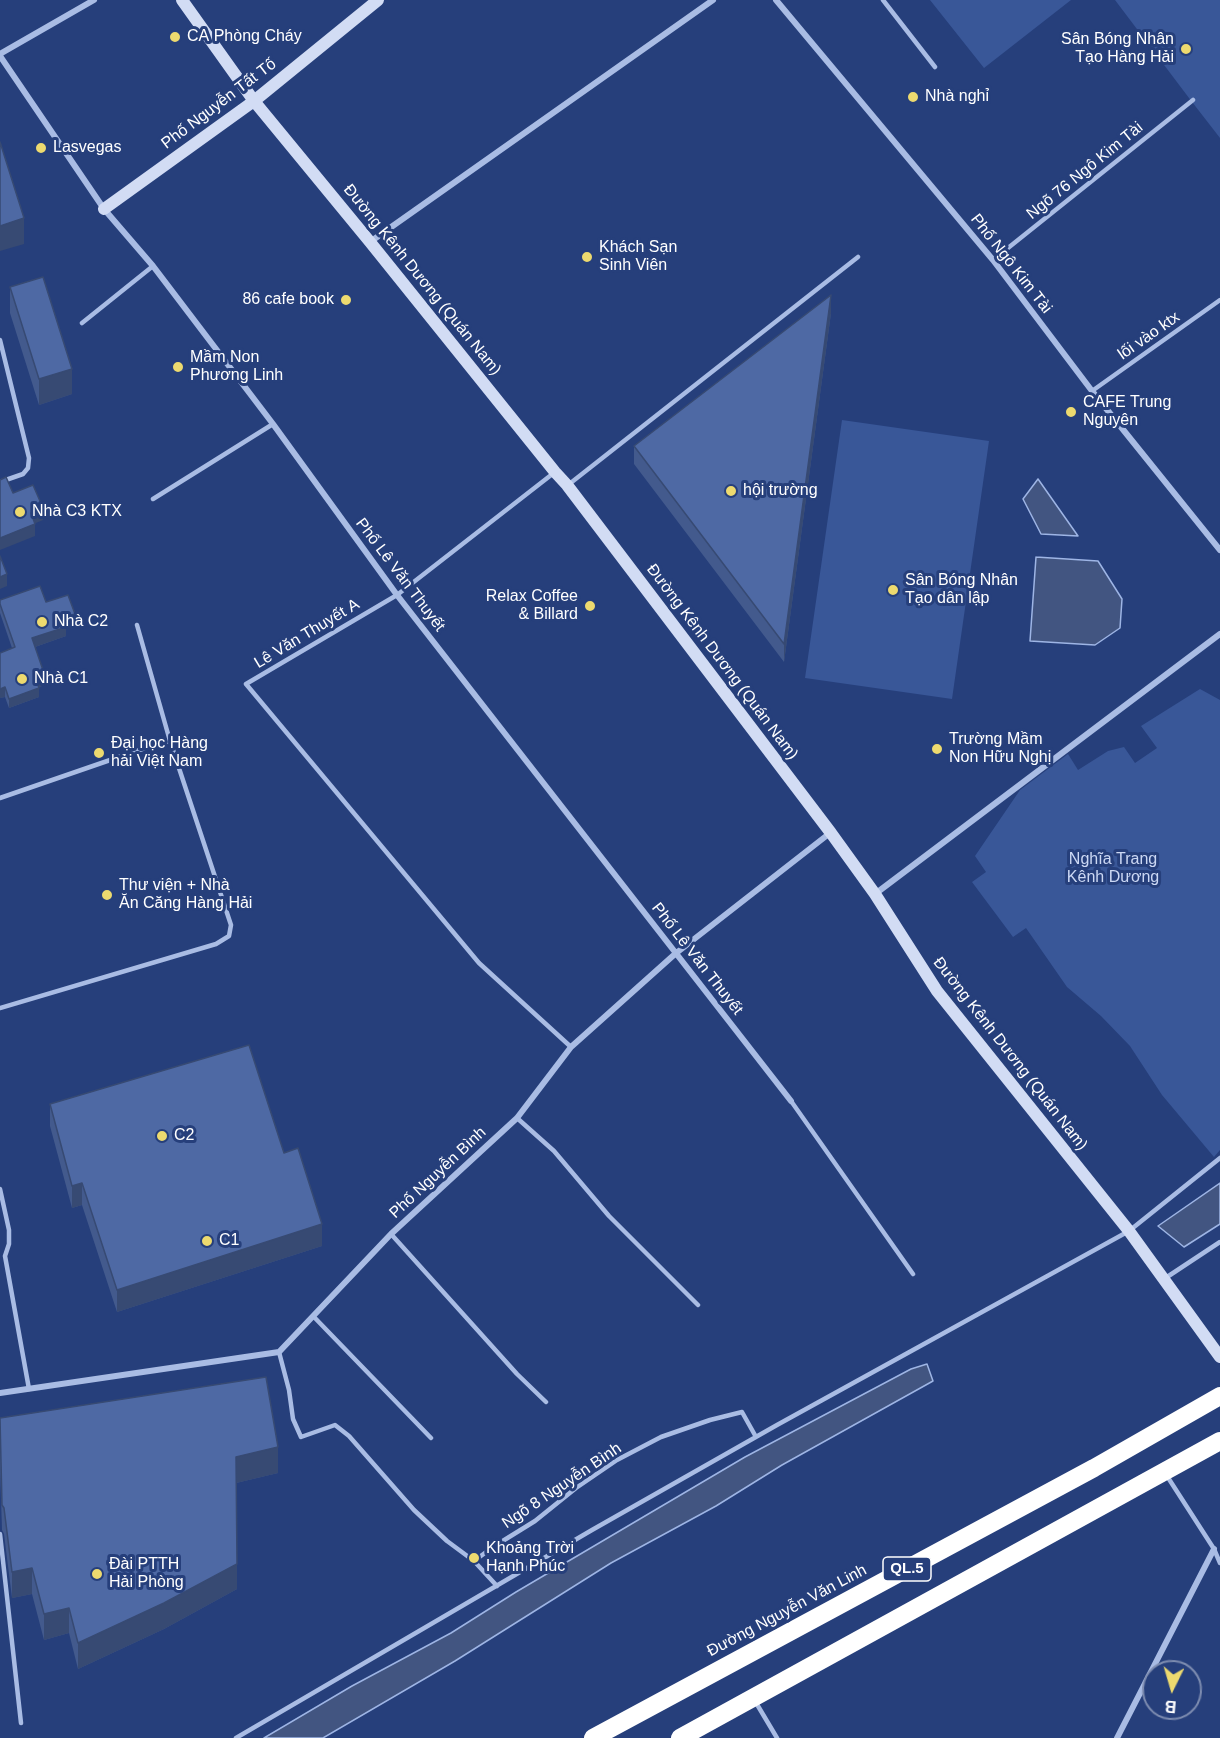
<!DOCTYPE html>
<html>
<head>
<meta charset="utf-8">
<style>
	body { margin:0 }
	#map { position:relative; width:1220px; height:1738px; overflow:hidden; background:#263f7b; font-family:Arial,sans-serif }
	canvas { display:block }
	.north { position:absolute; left:1142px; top:1660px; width:60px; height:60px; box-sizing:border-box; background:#263f7b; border:2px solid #7d8cb0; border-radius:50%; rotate:185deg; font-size:16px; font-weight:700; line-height:24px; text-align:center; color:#fff }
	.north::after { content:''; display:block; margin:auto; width:21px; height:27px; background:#edda6f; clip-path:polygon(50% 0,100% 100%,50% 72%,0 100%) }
</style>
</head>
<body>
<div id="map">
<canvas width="1220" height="1738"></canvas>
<div class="north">B</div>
</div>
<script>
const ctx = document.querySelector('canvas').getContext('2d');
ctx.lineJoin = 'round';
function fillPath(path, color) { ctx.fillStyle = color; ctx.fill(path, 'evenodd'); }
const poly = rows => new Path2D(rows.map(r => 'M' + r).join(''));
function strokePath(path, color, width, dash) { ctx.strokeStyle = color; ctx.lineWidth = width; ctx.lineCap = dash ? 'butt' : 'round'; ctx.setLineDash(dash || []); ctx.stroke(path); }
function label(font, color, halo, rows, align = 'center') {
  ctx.font = font + ' Arial,sans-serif'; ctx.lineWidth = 6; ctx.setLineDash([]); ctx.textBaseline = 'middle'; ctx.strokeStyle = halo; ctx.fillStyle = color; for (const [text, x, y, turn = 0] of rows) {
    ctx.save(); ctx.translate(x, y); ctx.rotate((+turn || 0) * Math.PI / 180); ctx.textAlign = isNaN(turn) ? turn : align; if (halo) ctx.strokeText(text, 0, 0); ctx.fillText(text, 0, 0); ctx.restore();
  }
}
const green = poly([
	[930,0,1071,0,984,68],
	[1115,0,1220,0,1220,138,1189,98],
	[842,420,989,441,952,699,805,678],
	[1200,689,1220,700,1220,1150,1214,1157,1162,1095,1130,1046,1101,1016,1067,987,1026,928,1013,937,972,882,986,872,975,856,1020,790,1068,754,1078,770,1108,751,1124,747,1135,763,1157,748,1141,726]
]);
const water = poly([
	[1038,479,1078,536,1041,534,1023,499,1038,479],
	[1036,557,1098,561,1122,599,1120,628,1095,645,1030,641,1036,557],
	[1220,1183,1220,1224,1184,1247,1158,1226,1220,1183],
	[927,1364,933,1381,782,1465,716,1506,611,1563,455,1661,323,1738,264,1738,352,1686,451,1633,516,1592,745,1457,911,1369,927,1364]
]);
const lane = poly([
	[883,0,935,67],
	[993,260,1193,100],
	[82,323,153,266],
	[0,340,29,458,28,468,23,474,0,482],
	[1092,391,1220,300],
	[555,472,397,595,246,684,479,963,571,1047],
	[568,485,858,257],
	[153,499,273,424],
	[0,798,145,748,170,741],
	[0,1008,216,944,229,936,231,925,170,741,137,625],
	[791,1101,913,1274],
	[517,1118,554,1151,609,1216,698,1305],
	[0,1189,9,1230,9,1244,5,1256,29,1389],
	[391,1234,517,1374,546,1402],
	[1164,1279,1220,1242],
	[314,1317,431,1438],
	[279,1352,289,1390,293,1419,301,1437,335,1425,349,1436,414,1510,447,1541,474,1561,497,1586],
	[1167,1476,1214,1549,1220,1563],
	[0,1534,21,1723],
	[474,1561,493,1547,535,1521,576,1488,617,1460,661,1437,710,1420,742,1412,756,1437],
	[755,1701,777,1738],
	[236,1738,592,1530,777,1425,1129,1231,1220,1158]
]);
const street = poly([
	[776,0,993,260,1092,391,1220,550],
	[0,54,94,0],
	[0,56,104,209,153,266,273,424,397,595,791,1101],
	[370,242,713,0],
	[875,894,1220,634],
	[0,1393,279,1352,391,1234,517,1118,571,1047,675,954,830,833],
	[1117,1738,1214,1549]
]);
const secondary = poly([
	[182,0,254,101,370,242,555,472,567,485,831,833,875,894,937,991,1129,1231,1220,1357],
	[104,209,254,101,378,0]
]);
const highway = poly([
	[593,1738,1094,1468,1220,1396],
	[680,1738,1220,1441]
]);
const wall = poly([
	[10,287,72,394,39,405,10,313],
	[831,313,784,662,634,464,634,446],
	[0,600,46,602,75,624,66,626,66,636,35,647,45,685,39,687,39,697,9,708,5,697,0,698,12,648,0,613],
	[50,1104,284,1153,322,1246,117,1312,82,1205,72,1208,50,1126],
	[0,1418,278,1473,236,1483,237,1589,164,1629,78,1669,69,1633,44,1640,32,1594,12,1598,4,1534,2,1530,0,1468]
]);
const shadedWall = poly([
	[24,218,24,244,0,251,0,226],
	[831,295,831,313,784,662,784,644],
	[72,369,72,394,39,405,39,379],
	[43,508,43,520,31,525,31,513],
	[35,524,35,536,0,550,0,538],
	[7,574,7,586,0,589,0,577],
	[75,614,75,624,63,627,63,618],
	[66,627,66,636,32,648,32,638],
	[45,676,45,685,36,688,36,679],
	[5,687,5,697,0,698,0,689],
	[39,688,39,697,9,708,9,699],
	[82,1183,82,1205,72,1208,72,1186],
	[322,1224,322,1246,117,1312,117,1290],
	[278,1447,278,1473,236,1483,236,1457],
	[237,1564,237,1589,164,1629,78,1669,78,1643],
	[32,1568,32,1594,12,1598,12,1572],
	[69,1608,69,1633,44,1640,44,1614]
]);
const building = poly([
	[0,142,24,218,0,226,0,142],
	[43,277,72,369,39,379,10,287,43,277],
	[831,295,784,644,634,446,831,295],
	[6,477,13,493,33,485,43,508,31,513,35,524,0,538,0,480,6,477],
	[0,556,7,574,0,577,0,556],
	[40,586,46,602,68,595,75,614,63,618,66,627,32,638,45,676,36,679,39,688,9,699,5,687,0,689,0,653,15,647,0,604,0,600,40,586],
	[249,1045,284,1153,298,1148,322,1224,117,1290,82,1183,72,1186,50,1104,249,1045],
	[266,1377,278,1447,236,1457,237,1564,164,1603,78,1643,69,1608,44,1614,32,1568,12,1572,4,1508,2,1505,0,1418,266,1377]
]);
const markers = [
	[175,37,6,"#edda6f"],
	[1186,49,6,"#edda6f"],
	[913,97,6,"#edda6f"],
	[41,148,6,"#edda6f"],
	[587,257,6,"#edda6f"],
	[346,300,6,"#edda6f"],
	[178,367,6,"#edda6f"],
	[1071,412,6,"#edda6f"],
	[731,491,6,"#edda6f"],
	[20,512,6,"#edda6f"],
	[893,590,6,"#edda6f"],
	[590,606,6,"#edda6f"],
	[42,622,6,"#edda6f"],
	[22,679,6,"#edda6f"],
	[937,749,6,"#edda6f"],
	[99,753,6,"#edda6f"],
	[107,895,6,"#edda6f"],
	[162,1136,6,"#edda6f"],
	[207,1241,6,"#edda6f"],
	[474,1558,6,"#edda6f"],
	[97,1574,6,"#edda6f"]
];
const shields = [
	[907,1569,48]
];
const shieldNames = [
	["QL.5",907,1569]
];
const poiNames = [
	["CA Phòng Cháy",187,37],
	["Sân Bóng Nhân",1174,40,"right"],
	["Tạo Hàng Hải",1174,58,"right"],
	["Nhà nghỉ",925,97],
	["Lasvegas",53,148],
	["Khách Sạn",599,248],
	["Sinh Viên",599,266],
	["86 cafe book",334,300,"right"],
	["Mầm Non",190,358],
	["Phương Linh",190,376],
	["CAFE Trung",1083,403],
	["Nguyên",1083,421],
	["hội trường",743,491],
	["Nhà C3 KTX",32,512],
	["Sân Bóng Nhân",905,581],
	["Tạo dân lập",905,599],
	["Relax Coffee",578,597,"right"],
	["& Billard",578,615,"right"],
	["Nhà C2",54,622],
	["Nhà C1",34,679],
	["Trường Mầm",949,740],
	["Non Hữu Nghị",949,758],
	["Đại học Hàng",111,744],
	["hải Việt Nam",111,762],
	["Thư viện + Nhà",119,886],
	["Ăn Căng Hàng Hải",119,904],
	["C2",174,1136],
	["C1",219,1241],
	["Khoảng Trời",486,1549],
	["Hạnh Phúc",486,1567],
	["Đài PTTH",109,1565],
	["Hải Phòng",109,1583]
];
const streetNames = [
	["Phố Nguyễn Tất Tố",219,104,-37],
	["Ngõ 76 Ngô Kim Tài",1085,171,-39],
	["Phố Ngô Kim Tài",1011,264,52],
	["Đường Kênh Dương (Quán Nam)",422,280,51],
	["lối vào ktx",1149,336,-35],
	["Phố Lê Văn Thuyết",400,575,53],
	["Lê Văn Thuyết A",307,634,-31],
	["Đường Kênh Dương (Quán Nam)",722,662,53],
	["Phố Lê Văn Thuyết",697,959,52],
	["Đường Kênh Dương (Quán Nam)",1010,1054,52],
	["Phố Nguyễn Bình",438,1173,-43],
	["Ngõ 8 Nguyễn Bình",562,1486,-34],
	["Đường Nguyễn Văn Linh",787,1611,-28]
];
const parkNames = [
	["Nghĩa Trang",1113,860],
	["Kênh Dương",1113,878]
];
fillPath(green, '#395798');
fillPath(water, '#425581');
strokePath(water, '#9eb5e5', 1.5);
strokePath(lane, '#a9bce4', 4.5);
strokePath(street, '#a9bce4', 6);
strokePath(secondary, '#d2dcf4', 12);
strokePath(highway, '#fff', 18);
fillPath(wall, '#435a8d');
fillPath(shadedWall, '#374a73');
fillPath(building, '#4e69a4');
strokePath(building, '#374a73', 1.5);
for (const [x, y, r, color] of markers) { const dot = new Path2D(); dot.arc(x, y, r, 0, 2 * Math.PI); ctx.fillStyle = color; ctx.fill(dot); strokePath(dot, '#263f7b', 2); }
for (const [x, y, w] of shields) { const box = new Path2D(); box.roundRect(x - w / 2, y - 12, w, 24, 4.5); ctx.fillStyle = '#263f7b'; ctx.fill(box); strokePath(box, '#fff', 1.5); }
label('bold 15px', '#fff', null, shieldNames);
label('16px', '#fff', '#263f7b', poiNames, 'left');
label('16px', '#fff', '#263f7b', streetNames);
label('16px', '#ccd8f4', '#263f7b', parkNames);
</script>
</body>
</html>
